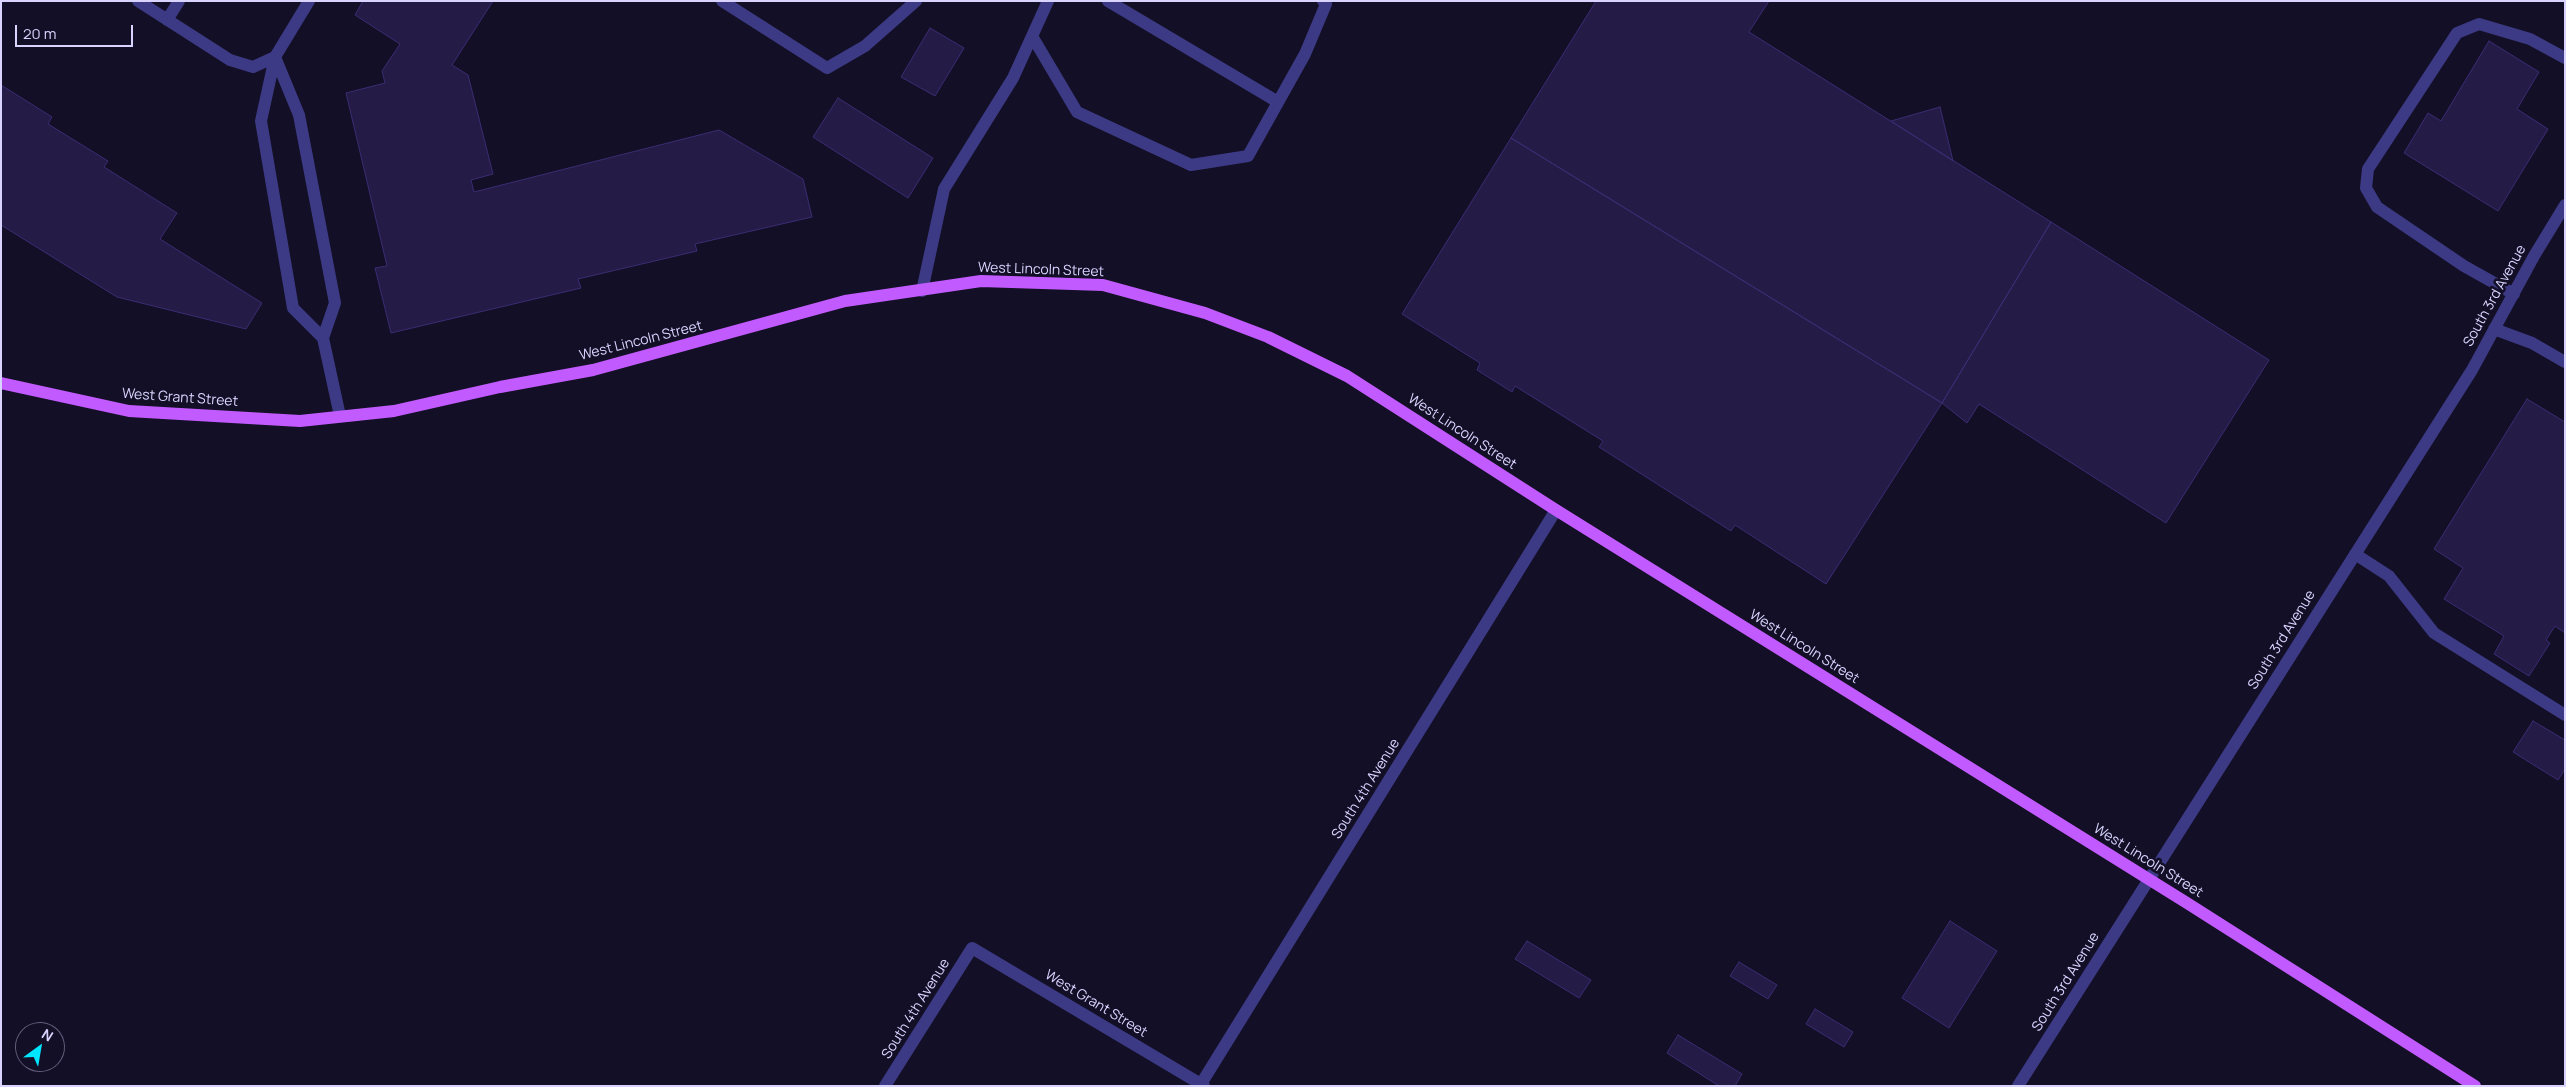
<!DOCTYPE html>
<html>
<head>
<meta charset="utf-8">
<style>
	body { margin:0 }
	#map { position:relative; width:2566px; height:1087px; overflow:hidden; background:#130f26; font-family:Manrope,sans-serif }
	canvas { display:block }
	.frame { position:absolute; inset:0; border:2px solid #d9d4ff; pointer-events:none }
	.north { position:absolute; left:15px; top:1022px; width:50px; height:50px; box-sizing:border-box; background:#130f26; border:1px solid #625e7d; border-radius:50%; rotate:32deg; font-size:14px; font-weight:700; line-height:20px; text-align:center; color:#d9d4ff }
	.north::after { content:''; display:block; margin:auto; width:18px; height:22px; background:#00e5ff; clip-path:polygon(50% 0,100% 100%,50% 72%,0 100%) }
	.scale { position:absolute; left:15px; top:25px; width:118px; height:22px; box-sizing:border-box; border:2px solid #d9d4ff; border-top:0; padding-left:6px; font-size:15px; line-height:18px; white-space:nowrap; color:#d9d4ff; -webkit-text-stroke:4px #130f26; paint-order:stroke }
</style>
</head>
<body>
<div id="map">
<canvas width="2566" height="1087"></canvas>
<div class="frame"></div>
<div class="north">N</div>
<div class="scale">20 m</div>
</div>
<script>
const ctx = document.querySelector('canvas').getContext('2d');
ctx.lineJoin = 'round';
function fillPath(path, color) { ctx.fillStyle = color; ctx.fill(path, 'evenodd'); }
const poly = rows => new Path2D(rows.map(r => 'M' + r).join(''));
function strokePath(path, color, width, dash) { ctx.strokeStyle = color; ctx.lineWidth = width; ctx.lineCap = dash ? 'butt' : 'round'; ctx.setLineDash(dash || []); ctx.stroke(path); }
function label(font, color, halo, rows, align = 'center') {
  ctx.font = font + ' Manrope,sans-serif'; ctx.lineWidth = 5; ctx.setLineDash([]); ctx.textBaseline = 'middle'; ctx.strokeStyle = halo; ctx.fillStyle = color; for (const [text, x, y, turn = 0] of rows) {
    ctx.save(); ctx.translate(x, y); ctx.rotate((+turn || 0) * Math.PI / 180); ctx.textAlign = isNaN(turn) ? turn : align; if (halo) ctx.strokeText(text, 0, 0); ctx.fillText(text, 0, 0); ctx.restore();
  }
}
const building = poly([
	[363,1,493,1,452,65,468,75,493,174,471,180,474,192,719,130,803,179,812,217,695,244,697,251,578,279,581,288,391,333,375,268,387,266,346,93,385,83,382,71,400,44,355,15,363,1],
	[1596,1,1769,1,1749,32,2051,222,1942,403,1511,138,1596,1],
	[930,28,964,48,935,96,901,77,930,28],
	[2489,41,2539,72,2517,109,2548,129,2498,211,2404,153,2428,113,2441,121,2489,41],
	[1,85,52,117,48,124,108,161,104,167,177,213,160,239,262,303,246,329,117,297,1,225,1,85],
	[838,98,933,158,908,198,813,137,838,98],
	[1940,107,1953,161,1891,121,1940,107],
	[1511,138,1942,403,1826,584,1735,525,1731,531,1599,447,1603,441,1515,386,1512,392,1477,370,1480,363,1402,314,1511,138],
	[2051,222,2269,360,2166,523,1979,404,1967,423,1942,403,2051,222],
	[2527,399,2565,422,2565,633,2555,626,2546,640,2550,643,2529,676,2494,654,2504,636,2444,599,2463,568,2434,549,2527,399],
	[2533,721,2565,740,2565,769,2558,780,2513,752,2533,721],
	[1950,921,1997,951,1949,1028,1902,998,1950,921],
	[1527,941,1591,980,1579,998,1515,959,1527,941],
	[1739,962,1777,985,1768,999,1730,976,1739,962],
	[1815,1009,1853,1032,1844,1047,1806,1024,1815,1009],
	[1678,1035,1742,1074,1735,1086,1719,1086,1667,1053,1678,1035]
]);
const minor = poly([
	[138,1,230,60,253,67,275,57],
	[309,1,275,57,261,121,293,308,323,338],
	[722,1,827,68,865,46,916,1],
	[1108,1,1278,102],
	[167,20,179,1],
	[1032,36,1077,112,1191,165,1248,156,1305,54,1326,4,1323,1],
	[275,57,299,115,335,303,323,338,340,416],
	[922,291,944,189,1013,78,1048,1],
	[2514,294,2464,266,2377,207,2366,188,2368,169,2457,33,2479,24,2530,39,2565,58],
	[2494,329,2532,343,2565,362],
	[2355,554,2389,576,2434,633,2565,715],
	[1201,1084,1556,510],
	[885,1086,972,948,1204,1086],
	[2018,1086,2472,370,2534,256,2565,205]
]);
const major = poly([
	[1,383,129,411,300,421,394,411,500,387,593,370,845,301,981,281,1103,285,1205,313,1268,337,1347,376,1556,510,2187,903,2475,1086]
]);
const streetNames = [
	["West Lincoln Street",1041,270,2],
	["South 3rd Avenue",2495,296,-61],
	["West Lincoln Street",641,341,-14],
	["West Grant Street",180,398,4],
	["West Lincoln Street",1462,432,33],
	["South 3rd Avenue",2282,640,-58],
	["West Lincoln Street",1804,647,32],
	["South 4th Avenue",1366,789,-58],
	["West Lincoln Street",2148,861,32],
	["South 3rd Avenue",2066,982,-58],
	["West Grant Street",1096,1004,31],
	["South 4th Avenue",916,1009,-58]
];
fillPath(building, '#241b47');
strokePath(building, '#3b2d73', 1);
strokePath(minor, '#3d3a85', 12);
strokePath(major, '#c25bff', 12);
label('14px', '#d9d4ff', '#130f26', streetNames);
</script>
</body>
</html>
